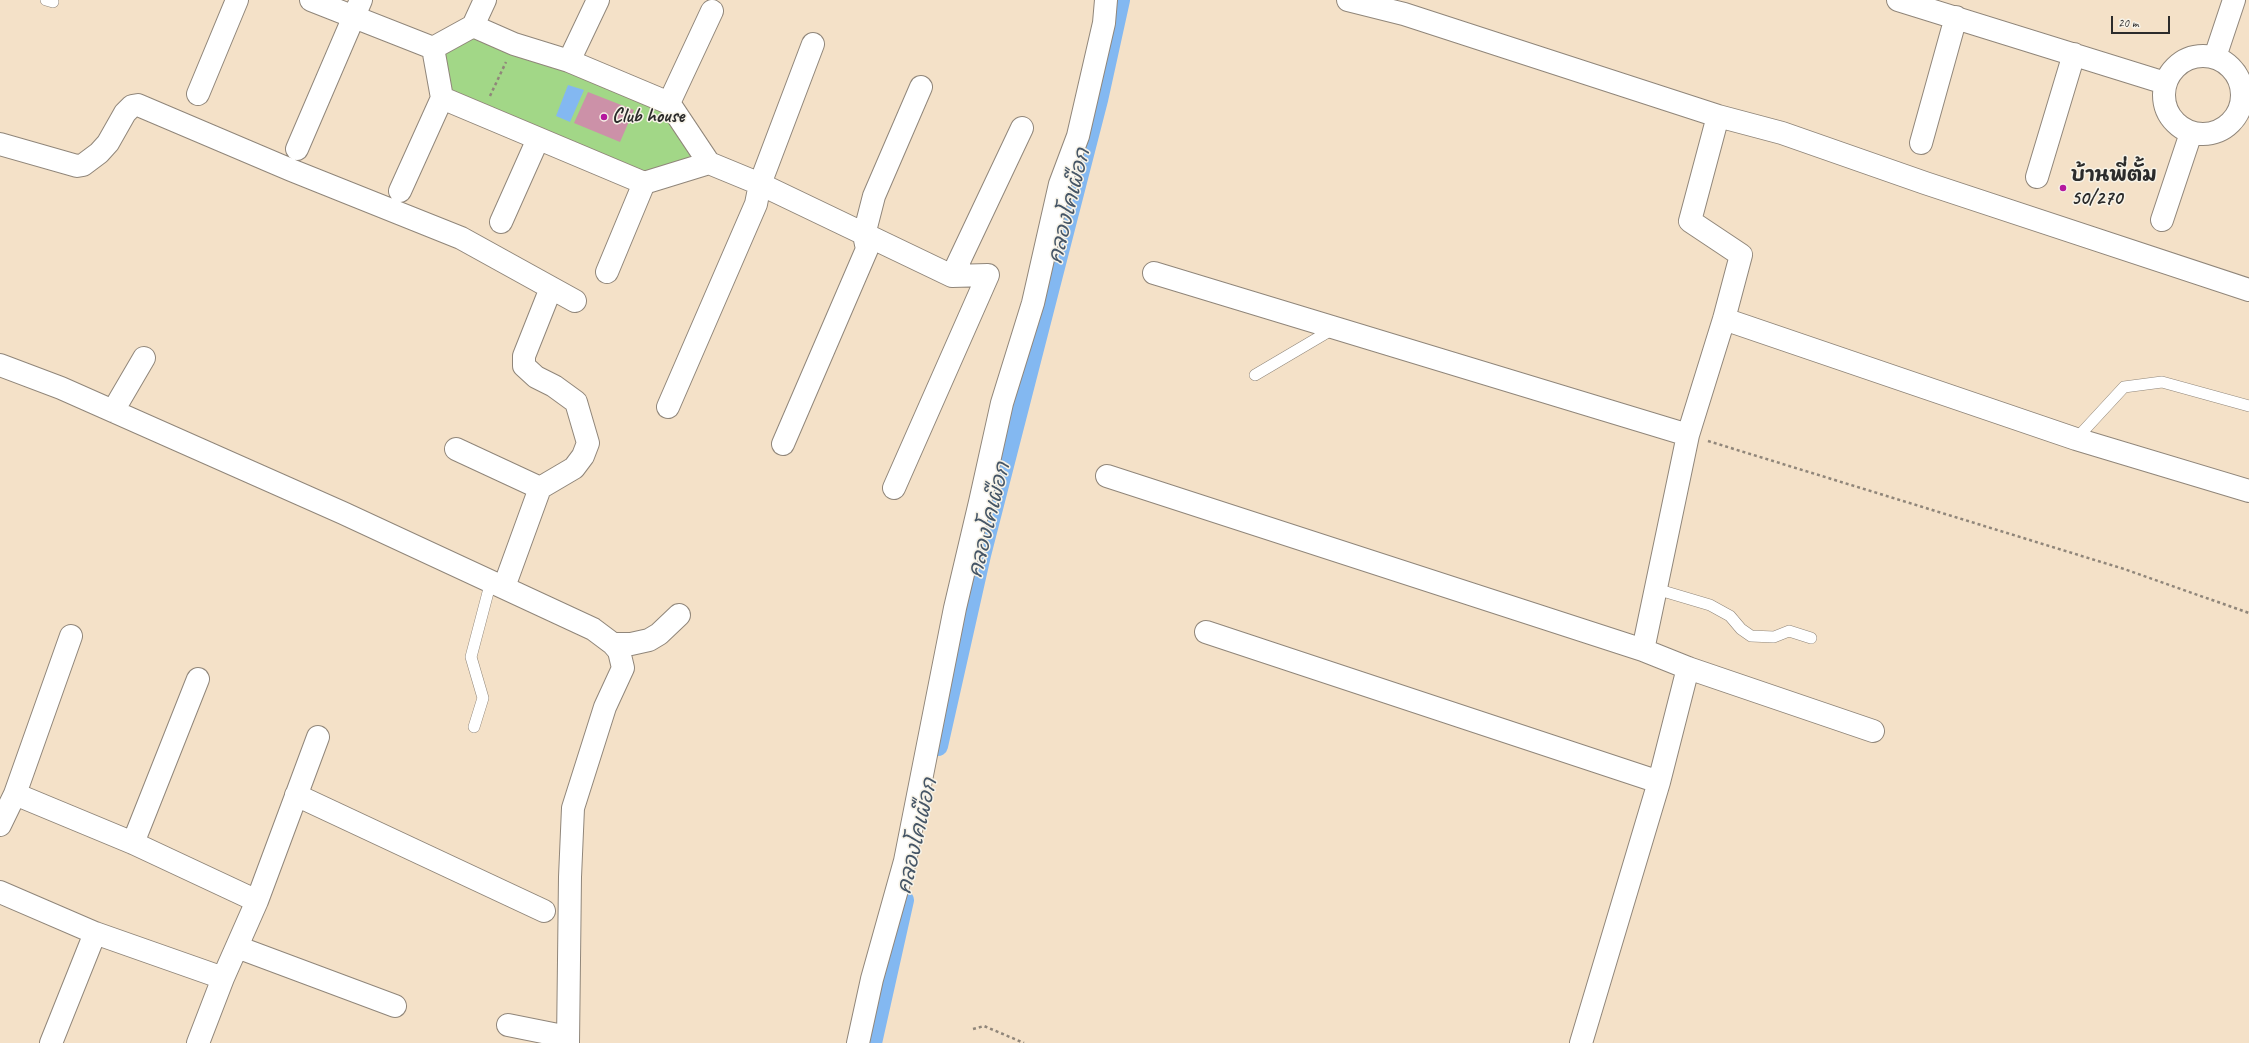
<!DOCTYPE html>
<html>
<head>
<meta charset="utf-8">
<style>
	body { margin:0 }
	#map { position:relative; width:2249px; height:1043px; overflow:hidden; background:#f4e1c8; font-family:Caveat,sans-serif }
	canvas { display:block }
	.scale { position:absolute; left:2111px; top:16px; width:59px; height:18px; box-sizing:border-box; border:2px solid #2b2b2b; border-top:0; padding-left:5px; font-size:12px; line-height:14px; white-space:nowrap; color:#2b2b2b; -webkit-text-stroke:3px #f7f3e8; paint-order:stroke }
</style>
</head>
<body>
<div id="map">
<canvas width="2249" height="1043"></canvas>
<div class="scale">20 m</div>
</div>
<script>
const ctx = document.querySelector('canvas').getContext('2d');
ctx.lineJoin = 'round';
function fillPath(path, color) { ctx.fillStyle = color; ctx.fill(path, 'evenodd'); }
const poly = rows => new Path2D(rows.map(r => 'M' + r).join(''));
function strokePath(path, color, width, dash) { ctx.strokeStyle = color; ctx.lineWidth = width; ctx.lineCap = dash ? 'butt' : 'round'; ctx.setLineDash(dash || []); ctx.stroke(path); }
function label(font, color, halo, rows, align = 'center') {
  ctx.font = font + ' Caveat,"Playpen Sans Thai",sans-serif'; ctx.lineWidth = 3; ctx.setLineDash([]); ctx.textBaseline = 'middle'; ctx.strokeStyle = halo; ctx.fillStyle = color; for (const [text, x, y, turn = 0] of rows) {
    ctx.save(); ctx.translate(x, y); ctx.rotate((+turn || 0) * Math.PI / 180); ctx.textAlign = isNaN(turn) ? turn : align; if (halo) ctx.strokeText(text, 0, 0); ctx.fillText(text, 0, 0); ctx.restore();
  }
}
const green = poly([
	[473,26,669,103,709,163,644,183,442,98,433,48]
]);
const water = poly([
	[568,85,584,90,570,122,556,116]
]);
const canal = poly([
	[938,746,981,555,1098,100,1120,0],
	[872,1043,904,900]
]);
const building = poly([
	[588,92,634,110,620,142,574,123]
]);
const path = poly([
	[490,96,506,62],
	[1708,441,2124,569,2249,613],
	[973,1029,984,1026,1024,1043]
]);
const lane = poly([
	[46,0,53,2],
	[1255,375,1333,329],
	[2076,439,2124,387,2162,382,2249,406],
	[1656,589,1710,605,1730,616,1741,629,1751,636,1774,637,1789,631,1811,638],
	[474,727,483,698,471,657,491,581]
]);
const street = poly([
	[311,0,433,48],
	[1348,0,1404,14,1718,116,1782,133,1925,183,2249,290],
	[1898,0,2165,83],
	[473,26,485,0],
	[433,48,473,26,514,44,569,61,669,103,709,163,760,184,952,276,988,275,894,488],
	[433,48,442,98,644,183,709,163],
	'2164 95a39 39 0 1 1 78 0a39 39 0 1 1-78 0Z',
	[2215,57,2234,0],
	[569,61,598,0],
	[198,94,237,0],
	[669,103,712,11],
	[1921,143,1956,17],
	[0,144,77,166,83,165,99,153,108,143,125,113,132,106,138,105,291,170,461,238,575,301],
	[297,149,361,0],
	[2037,177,2074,54],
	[400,191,442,98],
	[2162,220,2191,133],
	[501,222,538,139],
	[607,272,644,183],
	[1154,273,1688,435],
	[952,276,1022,128],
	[1724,319,2076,439,2249,491],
	[0,365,61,388,343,513,593,629,613,644,619,651,623,668,605,707,573,808,570,877,568,1043],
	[668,407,756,204,760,184,813,44],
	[113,411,144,358],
	[783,444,867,249,864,235,874,196,921,87],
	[456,449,540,488],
	[1107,476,1643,650,1688,668,1873,731],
	[504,587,540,488,574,468,583,456,588,443,576,402,554,386,536,377,524,366,524,356,551,288],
	[1206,632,1659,782],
	[613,644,631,644,649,640,659,634,679,615],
	[1643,650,1688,435,1724,319,1741,255,1690,221,1718,116],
	[15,794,133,843,257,901],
	[296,795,544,911],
	[0,825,15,794,71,636],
	[133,843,198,679],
	[0,892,95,933,223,978],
	[237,947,395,1006],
	[508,1025,568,1037],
	[51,1043,95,933],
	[198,1043,223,978,257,901,318,737],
	[858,1043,872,979,905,861,955,608,980,502,1002,403,1033,303,1060,184,1078,136,1104,23,1106,0],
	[1581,1043,1659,782,1688,668]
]);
const markers = [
	[604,117,4,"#b5179e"],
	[2063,188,4,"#b5179e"]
];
const poiNames = [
	["Club house",612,117],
	["บ้านพี่ตั้ม",2071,176],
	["50/270",2071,199]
];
const waterNames = [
	["คลองโคเผือก",1070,206,-76],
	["คลองโคเผือก",990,520,-76],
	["คลองโคเผือก",918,836,-77]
];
fillPath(green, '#a2d787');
fillPath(water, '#83b8f1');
strokePath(canal, '#83b8f1', 20);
fillPath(building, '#cc91a8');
strokePath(lane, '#90867a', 12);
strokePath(street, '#90867a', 24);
strokePath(path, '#90867a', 2.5, [3, 3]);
strokePath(lane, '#fff', 11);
strokePath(street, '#fff', 22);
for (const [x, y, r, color] of markers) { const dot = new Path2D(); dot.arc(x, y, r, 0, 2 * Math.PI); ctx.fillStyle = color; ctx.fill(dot); strokePath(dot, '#f7f3e8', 1.5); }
label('bold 20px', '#2b2b2b', '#f7f3e8', poiNames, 'left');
label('italic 21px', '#455566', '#f7f3e8', waterNames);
</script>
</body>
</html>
